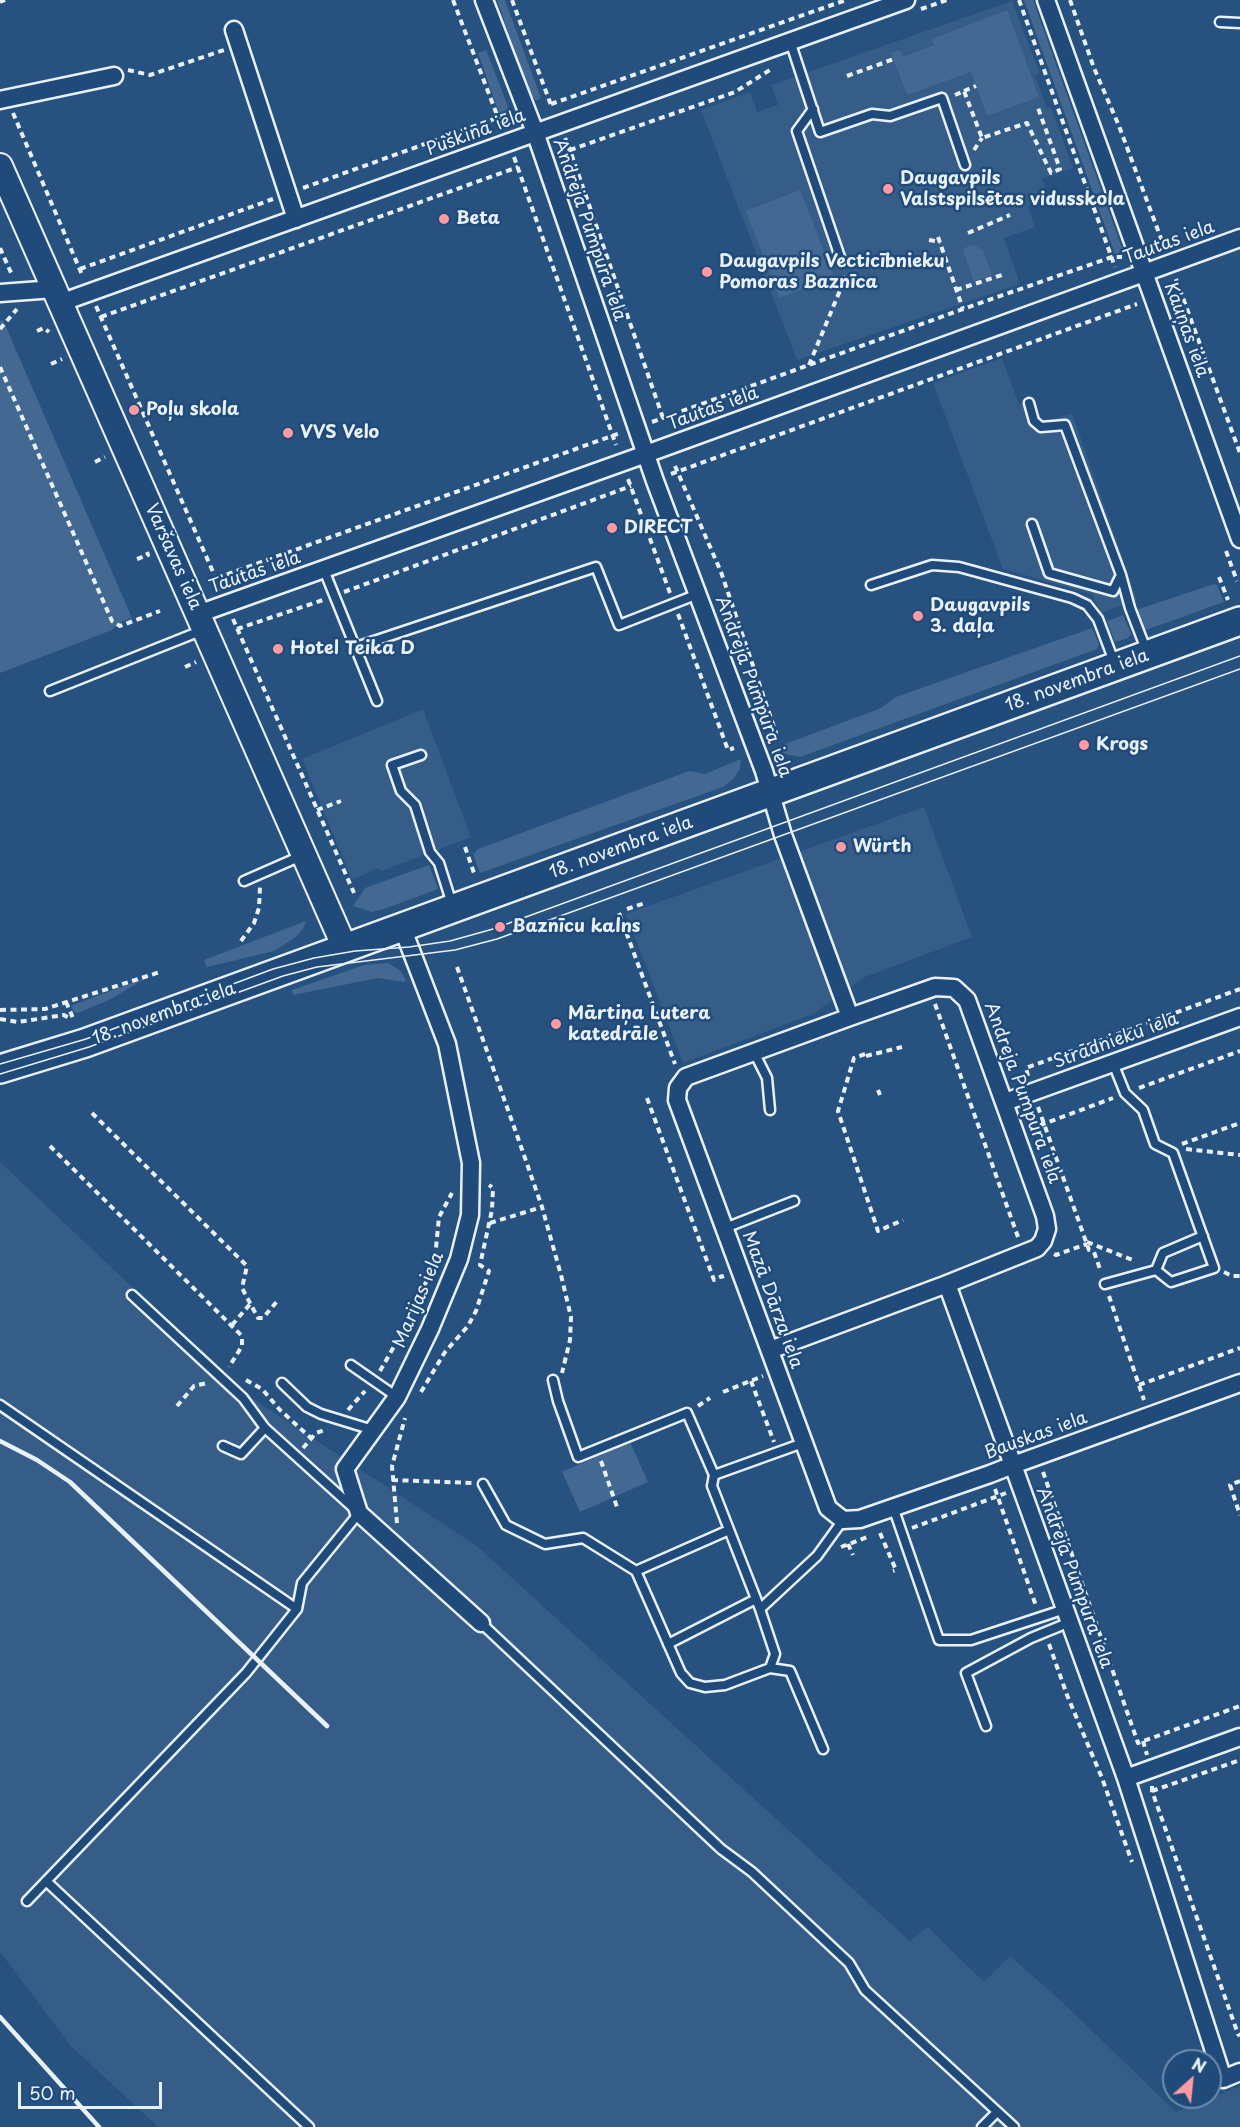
<!DOCTYPE html>
<html>
<head>
<meta charset="utf-8">
<style>
	body { margin:0 }
	#map { position:relative; width:1240px; height:2127px; overflow:hidden; background:#27517f; font-family:"Playpen Sans",sans-serif }
	canvas { display:block }
	.north { position:absolute; left:1162px; top:2049px; width:60px; height:60px; box-sizing:border-box; background:#1f4a7a; border:2px solid #6f8dac; border-radius:50%; rotate:27deg; font-size:16px; font-weight:700; line-height:24px; text-align:center; color:#e8f1f8 }
	.north::after { content:''; display:block; margin:auto; width:21px; height:27px; background:#ff9aa2; clip-path:polygon(50% 0,100% 100%,50% 72%,0 100%) }
	.scale { position:absolute; left:18px; top:2082px; width:144px; height:27px; box-sizing:border-box; border:3px solid #e8f1f8; border-top:0; padding-left:8px; font-size:18px; line-height:21px; white-space:nowrap; color:#e8f1f8; -webkit-text-stroke:4px #1f4a7a; paint-order:stroke }
</style>
</head>
<body>
<div id="map">
<canvas width="1240" height="2127"></canvas>
<div class="north">N</div>
<div class="scale">50 m</div>
</div>
<script>
const ctx = document.querySelector('canvas').getContext('2d');
ctx.lineJoin = 'round';
function fillPath(path, color) { ctx.fillStyle = color; ctx.fill(path, 'evenodd'); }
const poly = rows => new Path2D(rows.map(r => 'M' + r).join(''));
function strokePath(path, color, width, dash) { ctx.strokeStyle = color; ctx.lineWidth = width; ctx.lineCap = dash ? 'butt' : 'round'; ctx.setLineDash(dash || []); ctx.stroke(path); }
function label(font, color, halo, rows, align = 'center') {
  ctx.font = font + ' "Playpen Sans",sans-serif'; ctx.lineWidth = 5; ctx.setLineDash([]); ctx.textBaseline = 'middle'; ctx.strokeStyle = halo; ctx.fillStyle = color; for (const [text, x, y, turn = 0] of rows) {
    ctx.save(); ctx.translate(x, y); ctx.rotate((+turn || 0) * Math.PI / 180); ctx.textAlign = isNaN(turn) ? turn : align; if (halo) ctx.strokeText(text, 0, 0); ctx.fillText(text, 0, 0); ctx.restore();
  }
}
const built = poly([
	[1012,1,1040,74,1035,76,1047,108,1051,107,1073,168,1042,179,1049,199,1028,206,1035,227,1004,238,1020,284,797,360,701,110,750,92,757,112,778,105,771,85],
	[1002,358,1019,404,1034,400,1042,423,1072,413,1137,600,1101,613,1092,594,1003,569,933,383],
	[423,709,471,837,382,871,377,868,352,880,302,759],
	[924,807,972,937,865,977,813,1014,683,1063,626,914],
	[0,1162,244,1393,477,1546,910,1941,928,1927,984,1982,1010,1956,1061,2001,1176,2112,1240,2086,1240,2127,158,2127,70,2045,0,1952]
]);
const green = poly([
	[497,0,505,0,541,98,536,101,529,92],
	[1024,0,1033,0,1123,251,1115,254],
	[1007,10,1039,97,987,116,971,72,907,95,891,53,900,50,903,57,934,45,932,39],
	[486,50,509,109,499,113,478,53],
	[800,190,834,277,779,298,746,211],
	[974,245,983,250,992,275,974,281,963,250,968,246],
	[3,320,132,618,121,622,112,630,0,673,0,321],
	[1214,584,1217,585,1224,602,1143,631,1136,610],
	[1123,615,1131,634,1128,638,1115,642,1107,621],
	[1092,628,1099,644,1097,649,800,757,780,753,774,748,879,709,896,697],
	[741,759,740,769,733,779,723,787,480,873,473,854,478,849,689,771,705,774],
	[429,865,438,889,387,908,372,912,353,906,365,888],
	[306,921,303,929,296,937,274,951,207,967,204,960],
	[388,963,401,971,406,980,404,982,378,978,293,995,292,990,364,965],
	[148,977,109,1000,78,1013,73,1011,72,1008,73,1005],
	[630,1442,648,1482,580,1512,562,1472]
]);
const path = poly([
	[453,0,502,128],
	[512,0,551,105],
	[1019,0,1115,267],
	[1070,0,1094,68,1119,126,1165,249],
	[0,2,5,0],
	[921,9,947,0],
	[128,70,150,75,224,50],
	[847,76,894,59],
	[964,91,976,86],
	[955,95,964,91,982,138,1027,123,1051,173,1060,169,1037,105],
	[551,104,846,0],
	[13,113,83,277],
	[974,150,982,138],
	[558,155,570,150,565,138],
	[514,157,616,445],
	[303,188,508,114],
	[968,233,1010,215],
	[938,237,963,309],
	[929,240,940,242],
	[0,248,12,275],
	[80,269,273,199],
	[1176,279,1240,453],
	[956,290,1005,274],
	[96,306,221,590],
	[101,317,518,167],
	[0,329,17,309],
	[37,331,44,328,49,332],
	[51,364,62,359],
	[809,365,846,276],
	[0,367,112,621,120,626,160,611],
	[663,418,570,150,735,92,773,68],
	[652,422,963,309,1112,257,1122,257],
	[95,462,105,457],
	[675,466,721,572,776,733,770,735],
	[671,474,1137,304],
	[628,479,670,593],
	[1226,551,1237,581],
	[137,559,148,555,147,552],
	[1219,577,1228,600],
	[217,578,620,433],
	[344,592,631,486],
	[678,614,728,750,734,748],
	[233,619,354,893],
	[237,629,323,600],
	[185,667,196,662],
	[317,810,341,801],
	[465,847,475,876],
	[627,909,645,903],
	[619,913,675,1064],
	[241,941,254,923,259,908,260,887],
	[457,967,518,1138,542,1207,561,1275,571,1317,570,1340,562,1373],
	[66,1002,73,1018],
	[935,1004,1018,1237],
	[0,1010,45,1009,160,972],
	[0,1019,18,1022,64,1015,69,1018],
	[865,1054,854,1058,838,1111,878,1231,903,1220],
	[866,1056,902,1047],
	[1028,1076,1026,1068,1240,989],
	[1139,1088,1240,1051],
	[878,1090,880,1095],
	[647,1098,714,1280,722,1276,723,1280],
	[1038,1107,1089,1250,1094,1252,1101,1272],
	[92,1113,247,1266,242,1288,258,1318,263,1318,279,1299],
	[1030,1129,1113,1098],
	[1182,1144,1240,1123],
	[50,1146,242,1336,242,1346,229,1367],
	[1186,1149,1240,1155],
	[490,1223,542,1207],
	[1087,1242,1135,1261],
	[1054,1254,1056,1255,1087,1244],
	[1224,1272,1232,1276,1240,1276],
	[1109,1296,1144,1400],
	[232,1325,251,1303],
	[380,1371,400,1336,428,1278,435,1258,439,1217,452,1193],
	[246,1380,262,1389,280,1410,312,1439],
	[751,1381,774,1442],
	[1139,1385,1240,1348],
	[421,1392,445,1352,468,1326,476,1311,489,1271,480,1265,492,1210,493,1188,489,1185],
	[723,1392,763,1376],
	[177,1406,194,1386,207,1383],
	[698,1406,710,1398],
	[348,1410,365,1391],
	[303,1448,316,1433,327,1429],
	[601,1461,618,1510],
	[1043,1472,1138,1743,1240,1706],
	[392,1480,473,1483],
	[1240,1481,1230,1485,1240,1515],
	[995,1489,1036,1606],
	[397,1523,392,1466,405,1418],
	[912,1528,1006,1493],
	[880,1533,896,1570,893,1571],
	[848,1544,853,1555],
	[841,1547,870,1536],
	[1049,1644,1067,1695,1102,1778,1132,1862],
	[1143,1741,1147,1755],
	[1152,1786,1152,1791,1238,2034,1240,2036],
	[1152,1791,1240,1760]
]);
const lane = poly([
	[1220,22,1240,23],
	[790,41,820,132,872,114,890,116,942,98,965,165],
	[813,109,797,131,840,257],
	[1029,403,1034,421,1041,427,1065,425,1121,575,1130,608,1147,652],
	[1032,524,1049,573,1113,591,1121,575],
	[324,570,377,701],
	[871,585,932,565,959,567,1072,598,1087,605,1098,619,1115,664],
	[356,647,596,567,619,625,698,594],
	[50,691,203,630],
	[421,755,392,765,401,791,415,805,430,852,439,863,452,904],
	[244,881,301,856],
	[754,1052,767,1078,770,1110],
	[725,1228,794,1201],
	[1156,1270,1163,1253,1203,1236],
	[1105,1284,1156,1270,1171,1282,1214,1268,1173,1153,1155,1144,1143,1110,1125,1093,1113,1063],
	[351,1365,397,1397],
	[553,1380,558,1401,578,1457,687,1413,714,1475,803,1443],
	[282,1383,307,1407,321,1414,373,1430],
	[0,1405,297,1609],
	[223,1446,241,1454,265,1428],
	[714,1475,712,1486,760,1609,817,1556,843,1520],
	[483,1484,506,1525,545,1544,583,1538,636,1571],
	[893,1507,939,1640,971,1640,1065,1609],
	[729,1530,636,1571,681,1673,690,1683,705,1687,725,1685,770,1668,775,1654,760,1609],
	[481,1623,721,1849,752,1872,849,1963,865,1990,1014,2127],
	[668,1644,756,1599],
	[770,1668,790,1671,823,1749],
	[986,1726,966,1673,1031,1638,1070,1622],
	[46,1881,309,2127],
	[27,1901,246,1673,297,1609,302,1583,359,1513,265,1428,243,1398,132,1295],
	[982,2127,997,2112]
]);
const street = poly([
	[484,0,535,132,655,481,764,771,783,835,850,1017],
	[1046,0,1240,539],
	[234,30,296,219],
	[0,100,114,76],
	[0,293,54,289],
	[60,303,906,0],
	[198,614,646,454,1240,238],
	[402,927,447,1044,471,1163,470,1215,459,1259,430,1329,397,1397,345,1469,359,1513,481,1623],
	[1005,1102,1240,1017],
	[770,1350,947,1284],
	[1240,1383,1038,1456,1013,1465,990,1474,860,1519,843,1520,828,1508,677,1100,678,1088,686,1077,850,1017,935,987,954,988,967,1000,1045,1216,1047,1229,1043,1241,1037,1248,947,1284,1013,1465,1065,1609,1126,1778,1223,2079,1240,2072],
	[1126,1778,1240,1737]
]);
const secondary = poly([
	[0,166,345,948]
]);
const primary = poly([
	[0,1069,85,1043,1240,621]
]);
const tram = poly([
	[0,1064,86,1039,273,969,314,958,355,951,409,947,450,941,493,929,1240,656],
	[0,1074,89,1047,283,976,317,967,455,950,497,939,1240,669]
]);
const rail = poly([
	[0,1441,37,1460,70,1482,327,1726],
	[0,2017,99,2127]
]);
const markers = [
	[888,189,6,"#ff9aa2"],
	[444,219,6,"#ff9aa2"],
	[707,272,6,"#ff9aa2"],
	[134,410,6,"#ff9aa2"],
	[288,433,6,"#ff9aa2"],
	[612,528,6,"#ff9aa2"],
	[918,616,6,"#ff9aa2"],
	[278,649,6,"#ff9aa2"],
	[1084,745,6,"#ff9aa2"],
	[841,847,6,"#ff9aa2"],
	[500,927,6,"#ff9aa2"],
	[556,1024,6,"#ff9aa2"]
];
const streetNames = [
	["Puškina iela",476,133,-20],
	["Andreja Pumpura iela",589,230,71],
	["Tautas iela",1169,243,-20],
	["Kauņas iela",1186,330,70],
	["Tautas iela",713,409,-20],
	["Varšavas iela",173,557,66],
	["Tautas iela",255,573,-19],
	["18. novembra iela",1077,681,-20],
	["Andreja Pumpura iela",753,687,70],
	["18. novembra iela",621,848,-20],
	["18. novembra iela",164,1014,-20],
	["Strādnieku iela",1116,1041,-20],
	["Andreja Pumpura iela",1022,1093,70],
	["Marijas iela",419,1300,-67],
	["Mazā Dārza iela",772,1300,70],
	["Bauskas iela",1036,1436,-20],
	["Andreja Pumpura iela",1074,1578,70]
];
const poiNames = [
	["Daugavpils",900,179],
	["Valstspilsētas vidusskola",900,200],
	["Beta",456,219],
	["Daugavpils Vecticībnieku",719,262],
	["Pomoras Baznīca",719,283],
	["Poļu skola",146,410],
	["VVS Velo",300,433],
	["DIRECT",624,528],
	["Daugavpils",930,606],
	["3. daļa",930,627],
	["Hotel Teika D",290,649],
	["Krogs",1096,745],
	["Würth",853,847],
	["Baznīcu kalns",512,927],
	["Mārtiņa Lutera",568,1014],
	["katedrāle",568,1035]
];
fillPath(built, '#355d88');
fillPath(green, '#436891');
strokePath(lane, '#e8f1f8', 13);
strokePath(street, '#e8f1f8', 21);
strokePath(secondary, '#e8f1f8', 28);
strokePath(primary, '#e8f1f8', 32);
strokePath(path, '#e8f1f8', 4, [6, 4.5]);
strokePath(lane, '#1f4a7a', 8);
strokePath(street, '#1f4a7a', 16);
strokePath(secondary, '#1f4a7a', 24);
strokePath(primary, '#1f4a7a', 27);
strokePath(tram, '#e8f1f8', 1.5);
strokePath(rail, '#e8f1f8', 4.5);
for (const [x, y, r, color] of markers) { const dot = new Path2D(); dot.arc(x, y, r, 0, 2 * Math.PI); ctx.fillStyle = color; ctx.fill(dot); strokePath(dot, '#1f4a7a', 2); }
label('18px', '#e8f1f8', '#1f4a7a', streetNames);
label('bold 18px', '#e8f1f8', '#1f4a7a', poiNames, 'left');
</script>
</body>
</html>
